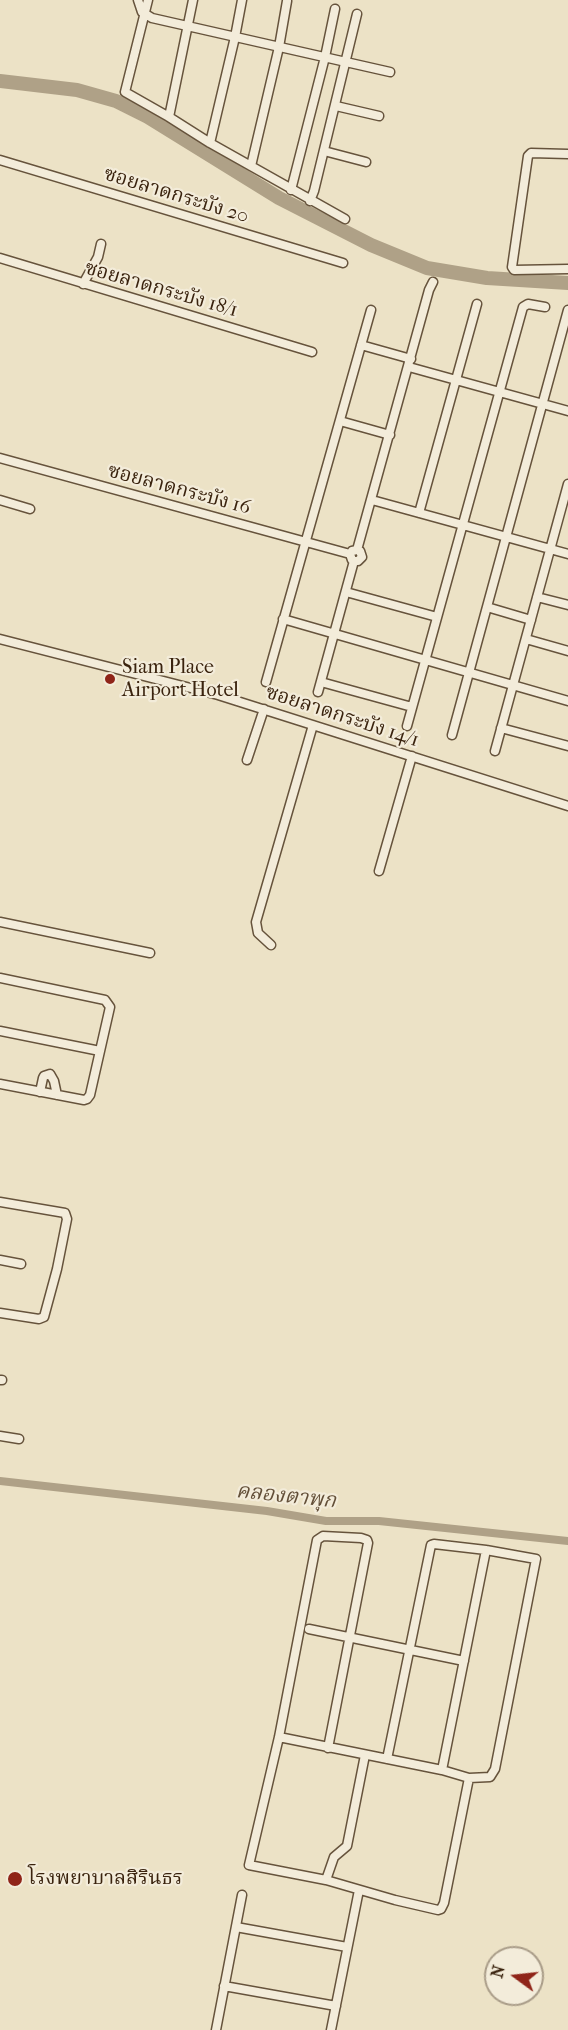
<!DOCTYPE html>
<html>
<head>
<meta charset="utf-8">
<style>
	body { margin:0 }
	#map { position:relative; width:568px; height:2030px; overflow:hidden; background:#ece2c6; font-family:"IM FELL French Canon",serif }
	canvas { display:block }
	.north { position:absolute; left:484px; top:1946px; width:60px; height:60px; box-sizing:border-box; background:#f3ecda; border:2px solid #a99c88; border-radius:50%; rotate:285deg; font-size:16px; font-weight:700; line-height:24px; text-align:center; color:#3a230e }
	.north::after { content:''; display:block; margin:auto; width:21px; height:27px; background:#8f2418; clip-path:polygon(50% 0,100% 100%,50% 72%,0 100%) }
</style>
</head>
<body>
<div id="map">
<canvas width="568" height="2030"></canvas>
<div class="north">N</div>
</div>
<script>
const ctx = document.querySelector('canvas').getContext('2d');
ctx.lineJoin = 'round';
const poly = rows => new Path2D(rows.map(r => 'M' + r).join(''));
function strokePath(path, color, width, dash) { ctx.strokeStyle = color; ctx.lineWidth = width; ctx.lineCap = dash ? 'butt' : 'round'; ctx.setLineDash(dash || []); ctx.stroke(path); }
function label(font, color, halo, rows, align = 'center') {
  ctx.font = font + ' "IM FELL French Canon","Noto Serif Thai",serif'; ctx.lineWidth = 4.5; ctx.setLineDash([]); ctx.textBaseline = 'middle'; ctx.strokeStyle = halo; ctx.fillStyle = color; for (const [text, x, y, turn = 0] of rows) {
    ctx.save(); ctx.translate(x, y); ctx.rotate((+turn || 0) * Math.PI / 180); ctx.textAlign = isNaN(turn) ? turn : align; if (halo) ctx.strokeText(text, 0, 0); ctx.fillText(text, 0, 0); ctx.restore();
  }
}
const canal = poly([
	[0,1481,267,1511,326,1521,379,1521,568,1541]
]);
const river = poly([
	[0,81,77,90,116,101,148,117,279,198,371,245,427,268,487,278,568,283]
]);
const minor = poly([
	[138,0,142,12,152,18,390,72],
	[148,0,125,92,169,117,210,143,345,219],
	[336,106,379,116],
	[169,117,193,0],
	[210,143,235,37,242,0],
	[324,151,366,162],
	[568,154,531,153,528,156,512,267,514,270,568,269],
	[0,160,343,263],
	[251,166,279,47,287,1],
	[291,190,325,57,335,9],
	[310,201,314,191,357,14],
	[0,258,312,352],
	[83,284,98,257,101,244],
	[361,345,411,359],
	[409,367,568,411],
	[340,421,390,435],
	[0,458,350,554],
	[0,500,30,509],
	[372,500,568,554],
	[419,513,477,304],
	[357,550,429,290,433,282],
	[346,592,437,617],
	[537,597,568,605],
	[487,607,531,620],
	[283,619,568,701],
	[0,639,218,695,568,806],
	[526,639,568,651],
	[266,682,371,310],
	[321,682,412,707],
	[318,692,354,561,358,561,362,557,360,551,357,550,352,551,350,554,352,560,354,561],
	[407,726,523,307,528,304,545,307],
	[501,728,568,746],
	[452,735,568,310],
	[495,751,568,484],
	[247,760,264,709],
	[379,871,412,756],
	[0,922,150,953],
	[271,945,258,933,256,922,313,725],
	[0,978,105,1000,110,1007,90,1095,87,1099,84,1100,0,1084],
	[0,1031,100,1051],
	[40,1092,43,1078,44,1076,50,1074,54,1081,57,1095],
	[0,1202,65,1213,67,1219,57,1269,44,1317,39,1319,0,1313],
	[0,1260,21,1264],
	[0,1380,2,1380],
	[0,1436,19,1439],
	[309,1629,464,1661],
	[279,1737,442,1770,469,1778,490,1777,495,1769,536,1559,486,1550,434,1544,431,1545,387,1759],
	[328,1748,368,1543,367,1540,361,1538,323,1536,317,1540,279,1737,249,1865,326,1880,395,1900,438,1910,441,1909,444,1903,469,1778],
	[442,1770,486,1550],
	[326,1880,334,1857,347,1846,365,1755],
	[236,1927,347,1947],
	[224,1986,336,2006],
	[216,2030,242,1895],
	[331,2030,359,1890]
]);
const markers = [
	[110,679,6,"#8f2418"],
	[15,1879,8,"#8f2418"]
];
const streetNames = [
	["ซอยลาดกระบัง 20",176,196,17],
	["ซอยลาดกระบัง 18/1",161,290,16],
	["ซอยลาดกระบัง 16",179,490,15],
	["ซอยลาดกระบัง 14/1",342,717,18]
];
const poiNames = [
	["Siam Place",122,668],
	["Airport Hotel",122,691],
	["โรงพยาบาลสิรินธร",28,1879]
];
const waterNames = [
	["คลองตาพุก",286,1497,6]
];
strokePath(canal, '#afa187', 8);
strokePath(river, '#afa187', 14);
strokePath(minor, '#66533c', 11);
strokePath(minor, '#f3ecda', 8);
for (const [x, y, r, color] of markers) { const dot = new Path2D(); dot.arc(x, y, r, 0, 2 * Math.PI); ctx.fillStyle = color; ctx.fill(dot); strokePath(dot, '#f3ecda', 2); }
label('20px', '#3a230e', '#f3ecda', streetNames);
label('20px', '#3a230e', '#f3ecda', poiNames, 'left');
label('italic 21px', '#634f38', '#f3ecda', waterNames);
</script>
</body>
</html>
